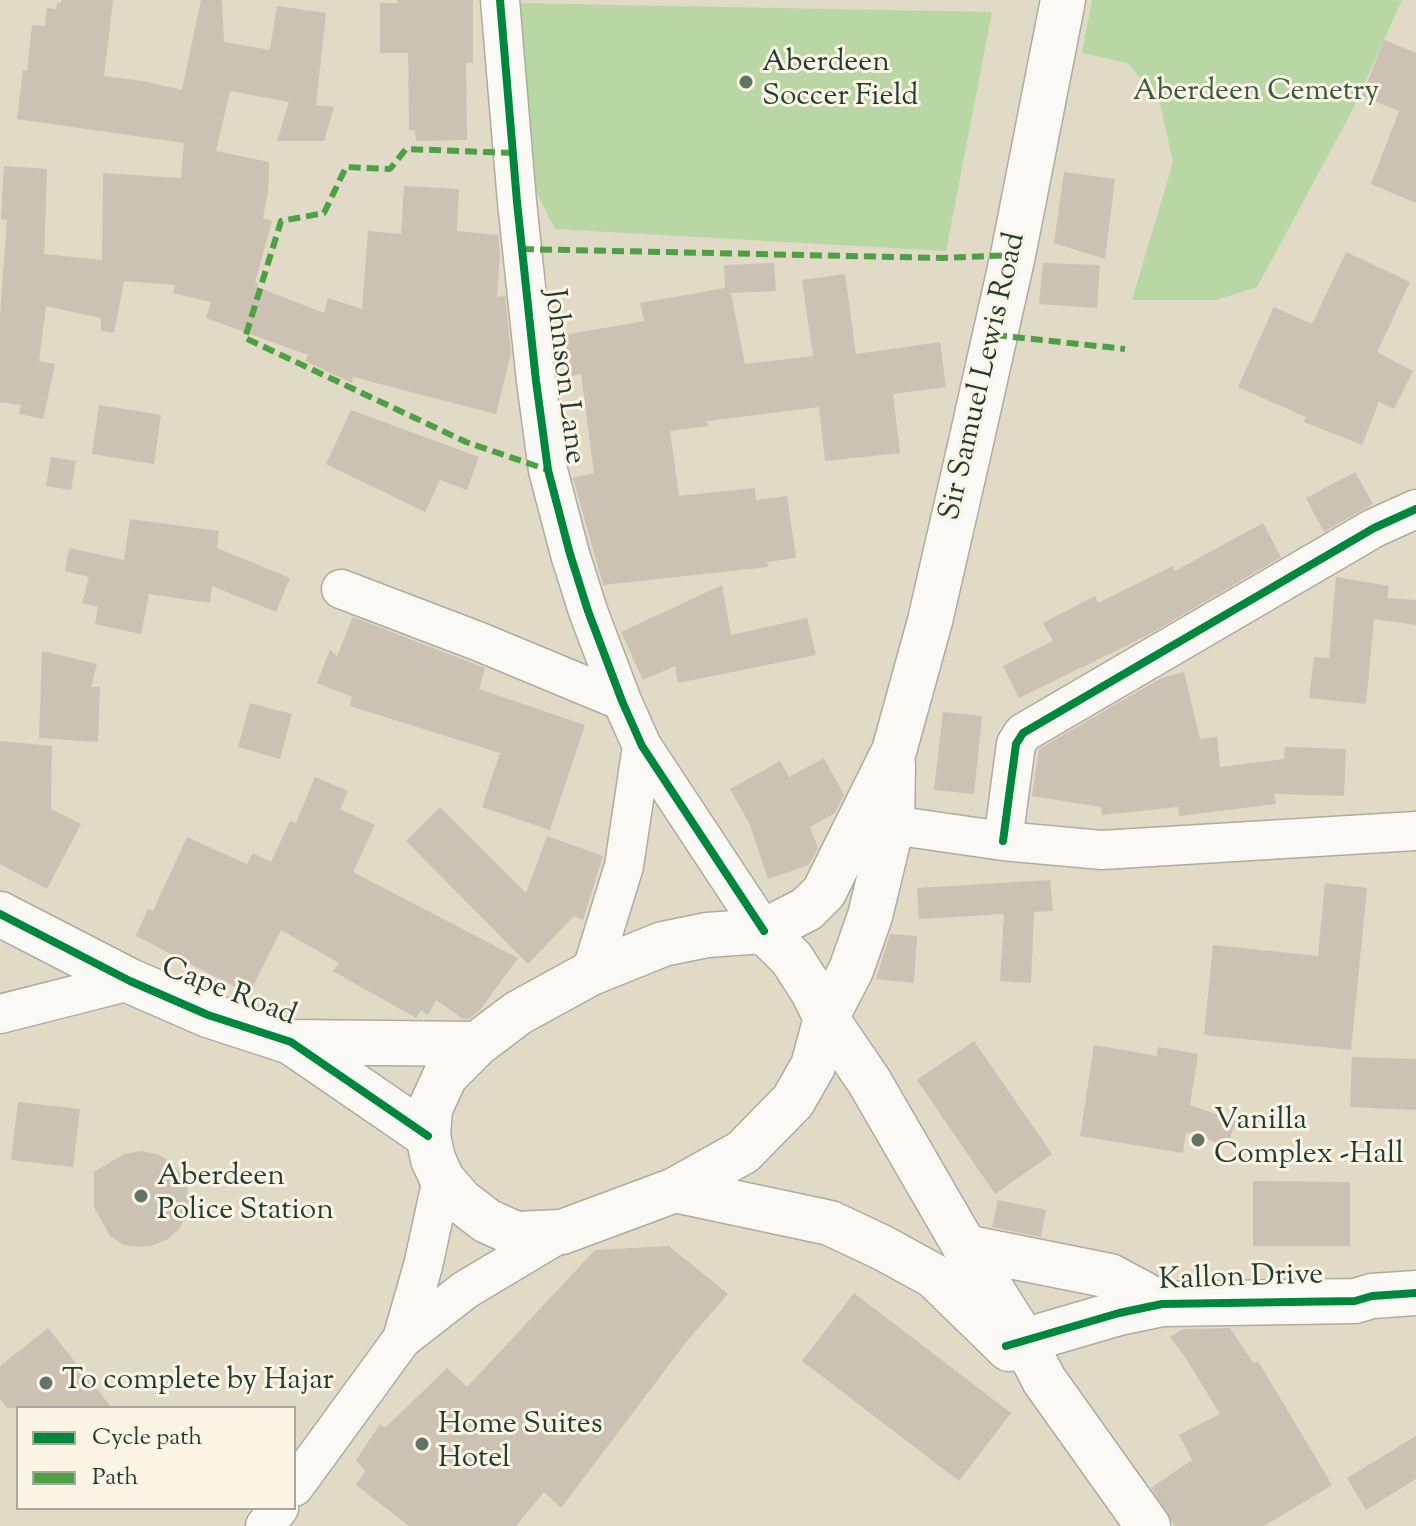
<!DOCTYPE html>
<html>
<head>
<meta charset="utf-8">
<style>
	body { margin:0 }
	#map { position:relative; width:1416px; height:1526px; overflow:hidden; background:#e0dac6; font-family:"Sorts Mill Goudy",serif }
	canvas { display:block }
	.legend { position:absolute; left:16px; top:1406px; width:280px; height:104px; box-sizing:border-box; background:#fcf5e5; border:2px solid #a4ab9e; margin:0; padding:10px 14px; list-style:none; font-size:24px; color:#1f3d34 }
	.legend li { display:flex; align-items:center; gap:16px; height:40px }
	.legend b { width:40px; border:2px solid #a4ab9e }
</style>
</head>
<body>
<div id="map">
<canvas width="1416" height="1526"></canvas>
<ul class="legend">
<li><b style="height:10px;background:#00873e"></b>Cycle path</li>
<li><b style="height:10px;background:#4da043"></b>Path</li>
</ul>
</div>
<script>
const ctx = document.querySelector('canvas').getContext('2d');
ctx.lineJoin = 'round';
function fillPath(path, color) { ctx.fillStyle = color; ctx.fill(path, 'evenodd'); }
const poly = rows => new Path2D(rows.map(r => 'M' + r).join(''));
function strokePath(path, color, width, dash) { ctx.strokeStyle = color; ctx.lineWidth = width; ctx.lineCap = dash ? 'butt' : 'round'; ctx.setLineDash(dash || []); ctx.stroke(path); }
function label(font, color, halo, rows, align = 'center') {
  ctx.font = font + ' "Sorts Mill Goudy",serif'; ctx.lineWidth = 6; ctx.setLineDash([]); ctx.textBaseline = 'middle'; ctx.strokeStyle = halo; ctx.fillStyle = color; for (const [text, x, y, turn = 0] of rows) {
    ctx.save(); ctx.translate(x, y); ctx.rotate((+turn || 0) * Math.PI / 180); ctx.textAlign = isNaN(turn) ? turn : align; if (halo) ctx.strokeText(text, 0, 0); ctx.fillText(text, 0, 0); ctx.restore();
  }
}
const green = poly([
	[1092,0,1402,0,1352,111,1257,287,1216,300,1132,300,1173,162,1160,103,1128,63,1082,53],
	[508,3,992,12,946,251,555,229,517,153]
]);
const building = poly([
	[61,0,113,0,104,76,143,81,182,90,201,0,222,0,224,42,270,50,277,6,326,13,316,105,334,107,324,141,277,141,289,102,230,91,216,151,269,162,268,191,263,218,272,221,255,283,258,283,257,287,324,313,328,298,362,309,368,231,401,234,404,186,459,189,457,231,498,235,500,254,497,297,505,296,511,353,496,414,353,377,352,383,305,361,308,355,206,318,211,302,173,293,175,285,124,281,114,333,101,331,101,318,46,306,39,361,55,364,43,419,19,414,21,405,0,402,0,316,7,220,1,219,4,166,47,169,44,254,102,260,103,173,181,178,184,143,17,119,23,70,27,71,32,25,45,26,47,8,56,9,57,3,61,3],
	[397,0,473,0,473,63,466,63,467,140,416,141,415,131,409,130,408,53,380,53,380,3,397,3],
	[1384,40,1416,53,1416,203,1371,184,1399,111,1362,96],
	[1064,172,1115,179,1105,259,1054,243],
	[1346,252,1410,282,1377,352,1413,371,1394,409,1379,402,1362,445,1304,422,1306,417,1238,387,1274,307,1312,324],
	[774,263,776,291,731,293,745,364,813,356,802,280,845,274,856,354,940,342,946,387,893,394,900,453,825,461,819,407,707,421,708,426,670,431,679,496,755,488,756,500,787,496,796,558,767,562,768,567,603,585,573,478,594,473,581,374,572,376,564,335,644,321,640,303,725,288,724,265],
	[1043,263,1100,265,1097,308,1039,304],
	[99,405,161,415,154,464,92,454],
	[351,410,479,457,467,490,440,480,425,512,326,464],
	[51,457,76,461,71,490,46,486],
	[1355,472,1373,504,1324,532,1306,498],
	[130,519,219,531,217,548,290,578,276,612,212,586,210,603,149,594,141,634,95,624,98,607,82,603,89,577,65,571,69,548,124,560],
	[1263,523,1281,557,1148,635,1019,698,1003,666,1053,641,1043,623,1095,596,1098,603,1173,566,1175,571],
	[1336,577,1389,586,1387,598,1416,600,1416,625,1374,619,1366,704,1309,698,1314,657,1329,658],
	[722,585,731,635,807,618,816,655,678,683,675,666,643,680,621,632],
	[353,617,485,668,479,689,585,725,550,830,482,807,500,753,350,706,352,697,317,683,330,650,337,656],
	[42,651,97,664,91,687,100,687,98,742,39,738],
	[1184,672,1200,739,1217,737,1220,767,1284,759,1285,747,1346,749,1344,796,1274,794,1276,804,1179,816,1178,807,1102,815,1101,807,1032,796,1039,749,1161,678],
	[250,703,292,714,280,759,238,747],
	[943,712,982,716,974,794,934,790],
	[0,741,52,746,51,809,81,824,47,889,0,864],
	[824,758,844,795,835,813,810,827,818,848,809,865,768,879,750,825,730,789,780,761,789,777],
	[315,777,348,791,340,809,375,825,353,872,518,958,480,1010,469,1019,463,1019,436,1000,428,1015,421,1010,416,1018,333,971,339,963,281,930,249,994,136,936,148,909,153,911,187,837,247,864,253,853,271,862,290,821,296,823],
	[440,807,526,893,547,836,603,856,583,920,574,916,528,964,406,841],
	[1050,880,1053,911,1034,912,1031,983,1000,981,1004,914,919,919,917,888],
	[1325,883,1367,888,1351,1050,1204,1035,1213,945,1318,956],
	[890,934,917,936,914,983,876,979],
	[974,1041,1052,1154,995,1194,917,1080],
	[1094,1045,1157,1056,1158,1047,1198,1054,1190,1105,1236,1121,1227,1146,1186,1132,1183,1153,1080,1136],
	[1352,1057,1416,1059,1416,1110,1350,1107],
	[18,1102,80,1109,73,1167,11,1160],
	[141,1151,157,1154,170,1161,180,1173,187,1186,189,1201,186,1216,179,1229,168,1239,154,1245,139,1247,124,1245,110,1236,94,1207,94,1172,124,1154],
	[1253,1181,1350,1182,1350,1246,1253,1246],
	[998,1200,1046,1210,1041,1237,992,1227],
	[669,1246,728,1294,687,1341,561,1508,544,1492,516,1526,409,1526,356,1485,365,1471,356,1460,380,1424,385,1428,447,1368,467,1387,595,1250],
	[854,1293,1011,1413,959,1481,802,1361],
	[48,1328,112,1408,7,1408,0,1399,0,1366],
	[1230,1328,1254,1364,1258,1361,1332,1485,1264,1526,1175,1526,1151,1488,1192,1460,1179,1435,1220,1414,1185,1357,1170,1337,1183,1329],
	[1416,1436,1416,1479,1366,1510,1347,1478]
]);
const minor = poly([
	[500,0,517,202,536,381,548,470,570,554,588,611,622,701,642,746,764,931],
	[341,589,480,642,622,701],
	[892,825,1003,841,1102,850,1416,831],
	[1003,841,1016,744,1023,733,1374,528,1416,509],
	[591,973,624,866,642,746],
	[0,1014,130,981],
	[402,1339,423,1266,442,1179],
	[294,1487,402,1339,465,1290,562,1232],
	[265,1526,279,1508]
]);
const tertiary = poly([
	[0,914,130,981,208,1015,291,1042,428,1136],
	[291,1042,477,1044],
	[965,1247,1110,1276,1162,1304],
	[1006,1346,1119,1313,1162,1304,1355,1301,1372,1296,1416,1293]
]);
const secondary = poly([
	[893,765,892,825,870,916,851,970,826,1018,869,1081,965,1247,1024,1341,1044,1380,1148,1526],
	[764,931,792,959,813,992,826,1018,813,1066,793,1101,743,1152,675,1190,562,1232,516,1234,487,1221,461,1201,442,1179,433,1159,428,1136,430,1109,445,1076,477,1044,518,1013,591,973,663,944,707,935,764,931],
	[764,931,807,909,824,892,894,751,930,621,971,442,1013,255,1063,0],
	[675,1190,830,1223,883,1248,934,1276,1009,1349]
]);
const quiet = poly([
	[513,153,406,149,390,169,346,167,324,213,281,221,245,338,466,442,548,470],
	[522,249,943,258,1013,255],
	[995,335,1125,349]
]);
const cycleway = poly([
	[500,0,517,202,536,381,548,470,570,554,588,611,622,701,642,746,764,931],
	[1003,841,1016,744,1023,733,1374,528,1416,509],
	[0,914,130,981,208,1015,291,1042,428,1136],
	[1006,1346,1119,1313,1162,1304,1355,1301,1372,1296,1416,1293]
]);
const markers = [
	[746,82,8,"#637467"],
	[1198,1140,8,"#637467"],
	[141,1196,8,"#637467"],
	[46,1383,8,"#637467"],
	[422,1444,8,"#637467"]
];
const poiNames = [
	["Aberdeen",762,65],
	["Soccer Field",762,99],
	["Vanilla",1214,1123],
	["Complex -Hall",1214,1157],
	["Aberdeen",157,1179],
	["Police Station",157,1213],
	["To complete by Hajar",62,1383],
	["Home Suites",438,1427],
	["Hotel",438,1461]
];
const parkNames = [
	["Aberdeen Cemetry",1256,94]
];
const streetNames = [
	["Johnson Lane",562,377,83],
	["Sir Samuel Lewis Road",985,377,-77],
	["Cape Road",228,994,21],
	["Kallon Drive",1241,1280,-2]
];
fillPath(green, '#b8d7a4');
fillPath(building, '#cbc2b3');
strokePath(minor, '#adac9f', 41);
strokePath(tertiary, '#adac9f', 47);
strokePath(secondary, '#adac9f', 47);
strokePath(minor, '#faf9f6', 38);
strokePath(tertiary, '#faf9f6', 44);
strokePath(secondary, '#faf9f6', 44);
strokePath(quiet, '#4da043', 6, [12, 6]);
strokePath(cycleway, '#00873e', 8);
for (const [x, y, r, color] of markers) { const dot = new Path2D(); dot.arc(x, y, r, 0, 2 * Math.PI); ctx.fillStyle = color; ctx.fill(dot); strokePath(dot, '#fcf5e5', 3); }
label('30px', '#1f3d34', '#fcf5e5', poiNames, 'left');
label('30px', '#375b45', '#fcf5e5', parkNames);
label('30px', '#1f3d34', '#fcf5e5', streetNames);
</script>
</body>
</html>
